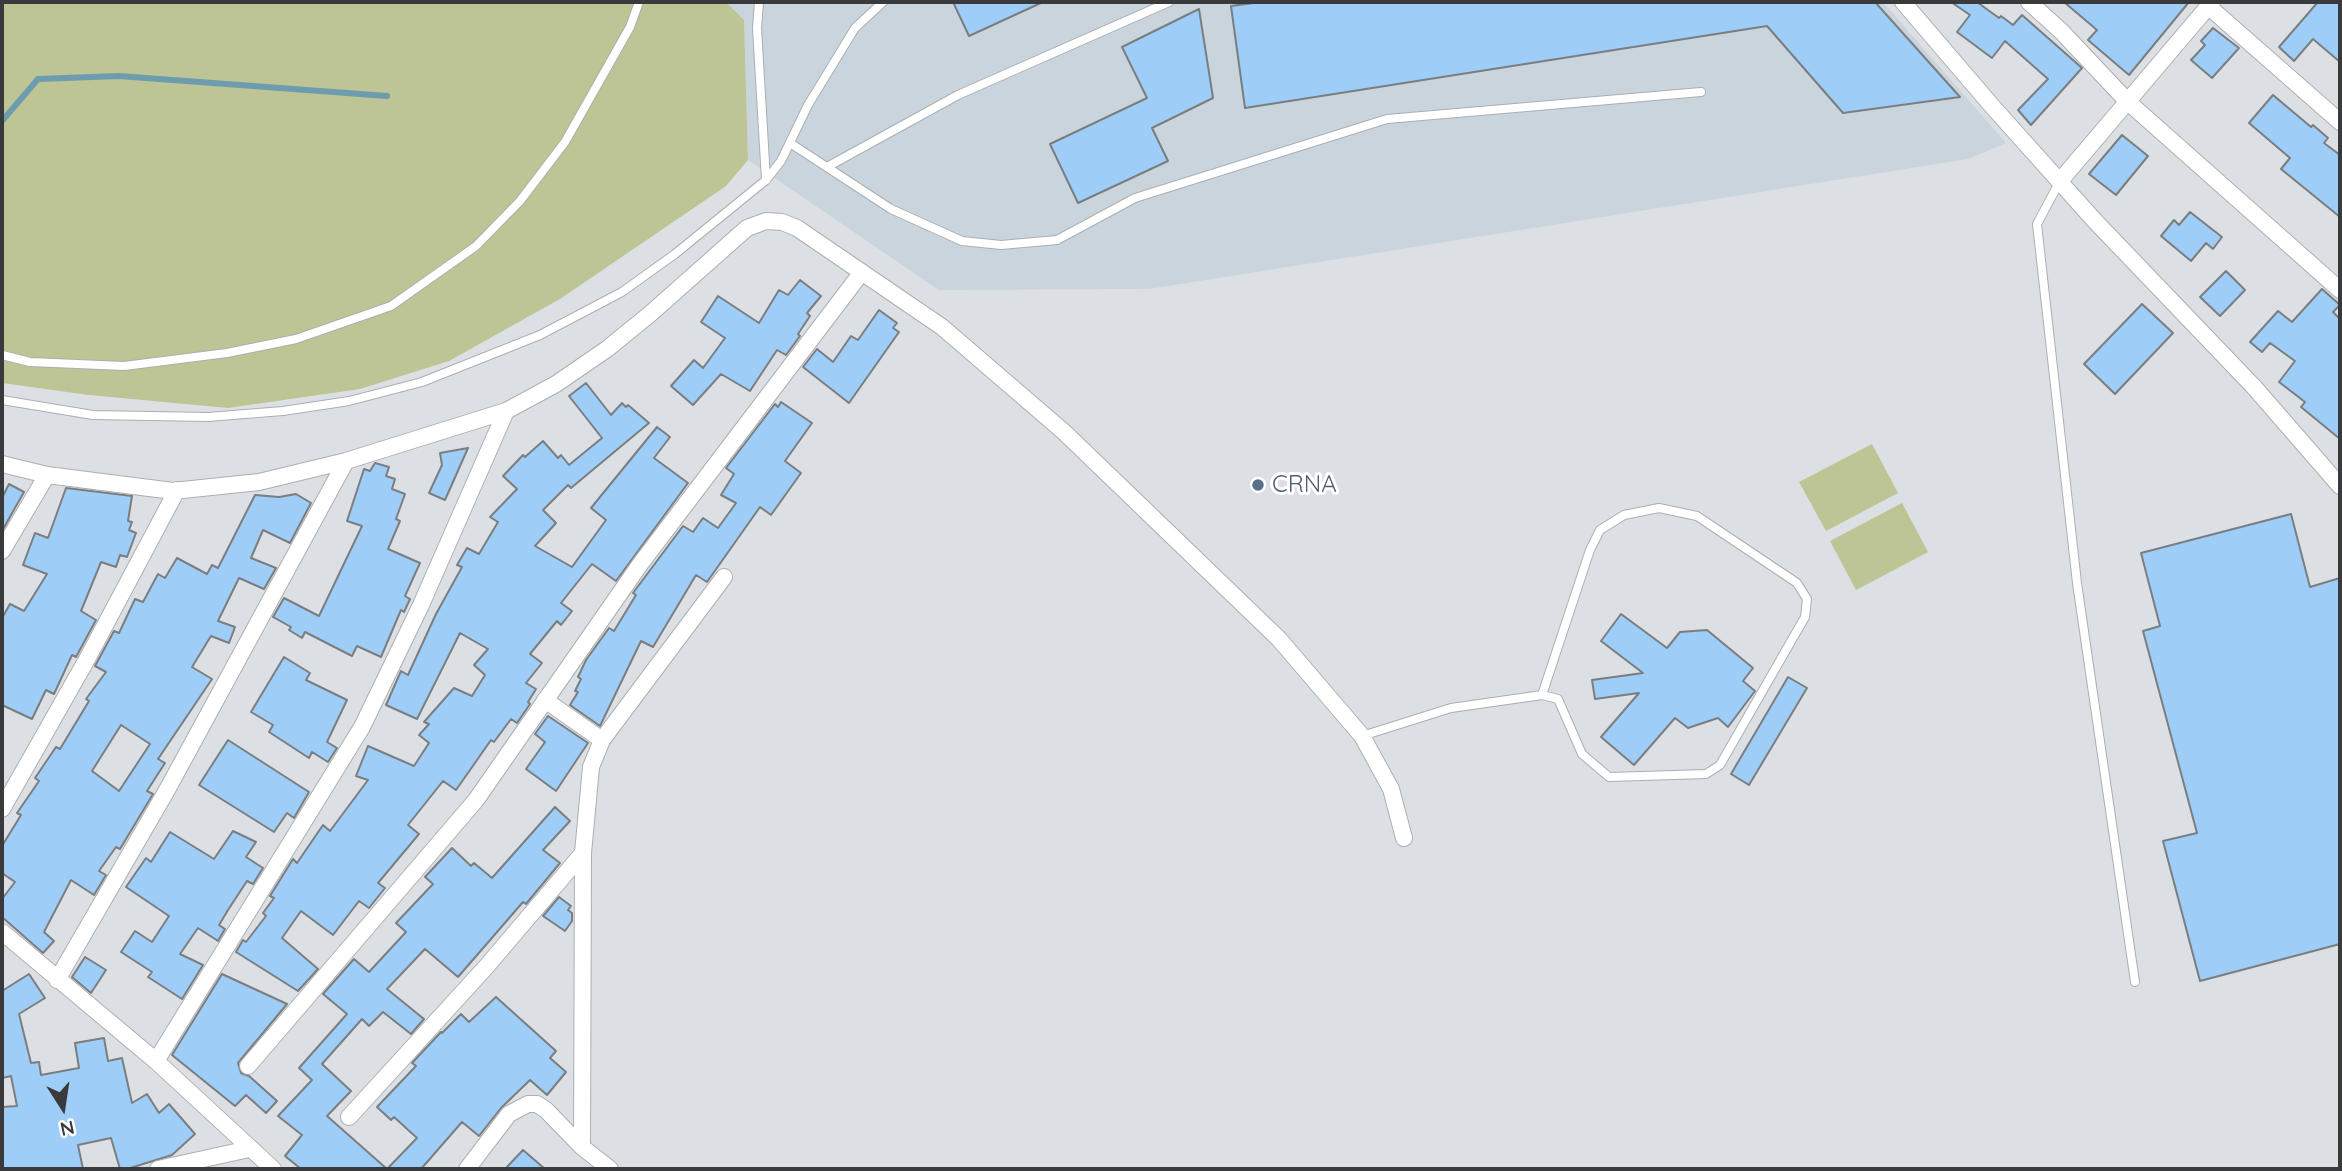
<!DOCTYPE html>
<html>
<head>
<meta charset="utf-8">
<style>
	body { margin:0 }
	#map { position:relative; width:2342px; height:1171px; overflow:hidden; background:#dce0e4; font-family:Quicksand,sans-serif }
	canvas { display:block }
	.frame { position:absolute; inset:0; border:4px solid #383a3c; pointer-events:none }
	.north { position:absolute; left:28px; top:1073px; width:70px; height:70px; -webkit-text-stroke:5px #fff; paint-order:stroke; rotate:168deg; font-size:19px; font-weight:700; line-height:28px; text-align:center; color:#383a3c }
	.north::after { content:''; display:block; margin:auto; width:24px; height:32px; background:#383a3c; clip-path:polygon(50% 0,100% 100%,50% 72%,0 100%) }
</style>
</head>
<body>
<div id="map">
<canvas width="2342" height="1171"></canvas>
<div class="frame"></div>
<div class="north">N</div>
</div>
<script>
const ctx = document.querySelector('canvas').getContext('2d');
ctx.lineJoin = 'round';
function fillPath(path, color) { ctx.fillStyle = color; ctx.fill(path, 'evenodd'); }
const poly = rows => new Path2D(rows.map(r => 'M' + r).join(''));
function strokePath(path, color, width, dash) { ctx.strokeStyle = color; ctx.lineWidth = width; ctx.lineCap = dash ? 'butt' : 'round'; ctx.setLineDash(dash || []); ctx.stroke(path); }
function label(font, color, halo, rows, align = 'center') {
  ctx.font = font + ' Quicksand,sans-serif'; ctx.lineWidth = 6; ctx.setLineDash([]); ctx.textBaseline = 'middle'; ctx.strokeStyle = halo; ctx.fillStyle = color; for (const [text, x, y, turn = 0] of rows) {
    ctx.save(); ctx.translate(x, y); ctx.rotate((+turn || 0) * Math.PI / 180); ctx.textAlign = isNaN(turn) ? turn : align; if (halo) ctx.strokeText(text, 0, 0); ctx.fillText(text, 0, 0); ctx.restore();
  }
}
const built = poly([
	[726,2,1883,2,2006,143,1968,159,1149,289,939,290,748,160,744,21]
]);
const green = poly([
	[2,2,726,2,744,20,748,160,726,186,560,299,449,361,360,389,228,408,89,395,2,383],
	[1872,444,1898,493,1826,531,1799,482],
	[1902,503,1928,552,1856,590,1830,541]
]);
const stream = poly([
	[2,121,38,79,119,76,387,96]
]);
const building = poly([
	[953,2,1043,2,969,36,953,2],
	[1261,2,1875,2,1960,97,1843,113,1767,26,1245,108,1231,6,1261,2],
	[1951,2,1977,2,1999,18,2001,16,2013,25,2022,15,2082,68,2031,125,2018,110,2048,79,2005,41,1992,58,1957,32,1970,15,1951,2],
	[2064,2,2189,2,2129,75,2088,40,2097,30,2064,2],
	[2318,2,2340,2,2340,62,2313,39,2294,61,2279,47,2318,2],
	[1199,9,1213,98,1152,128,1168,161,1078,203,1050,144,1147,98,1122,47,1199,9],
	[2213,28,2239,48,2212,78,2191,60,2205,45,2201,41,2213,28],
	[2273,95,2311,127,2313,125,2328,138,2324,143,2340,155,2340,217,2281,169,2290,158,2249,123,2273,95],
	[2122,135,2148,156,2116,195,2089,174,2122,135],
	[2190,212,2222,237,2213,249,2206,243,2191,261,2161,236,2174,220,2179,225,2190,212],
	[2226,271,2245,290,2220,316,2200,297,2226,271],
	[800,280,821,296,807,313,810,316,798,334,800,336,786,355,777,350,750,391,721,374,693,405,671,386,694,360,703,368,725,338,701,322,718,296,759,323,779,290,788,295,800,280],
	[2322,289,2340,305,2333,312,2340,319,2340,439,2301,407,2305,402,2279,382,2295,361,2270,343,2262,352,2250,342,2278,311,2292,322,2322,289],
	[2142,304,2173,333,2115,394,2084,364,2142,304],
	[879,310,897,323,893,328,899,332,849,403,803,367,817,349,833,362,851,336,858,340,879,310],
	[586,383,611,415,622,403,626,407,628,405,649,423,571,488,568,485,543,510,556,523,535,546,572,567,606,520,591,508,657,427,670,437,654,458,688,483,616,581,592,564,561,603,572,611,561,625,557,621,530,654,542,663,526,683,536,689,528,702,530,704,517,723,511,719,494,742,491,740,456,790,443,781,408,825,419,834,378,883,385,888,369,908,359,901,333,935,301,911,282,938,318,969,298,991,236,952,243,940,246,942,266,916,263,913,274,898,270,896,293,859,297,863,323,825,330,831,368,780,356,776,368,746,414,766,429,743,419,735,429,724,424,722,454,688,472,696,485,675,474,665,488,649,460,633,417,719,386,705,401,671,408,675,436,614,462,567,457,565,467,548,479,554,498,522,490,517,517,489,503,476,523,455,525,457,543,441,558,458,561,455,569,465,602,438,569,396,586,383],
	[781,402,812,423,785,461,801,473,771,515,760,507,707,582,696,575,653,647,641,641,600,726,570,705,578,692,575,691,581,679,578,677,586,660,609,628,614,631,636,595,633,593,683,526,693,532,703,518,718,528,736,503,721,495,734,474,726,468,775,404,778,407,781,402],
	[468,448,445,500,429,493,442,465,440,453,468,448],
	[375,463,389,467,386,476,395,479,392,489,405,494,396,519,400,521,388,549,420,563,405,596,410,599,404,612,401,610,381,657,357,646,352,656,305,632,302,638,289,630,291,627,273,617,284,598,319,616,362,526,347,521,364,469,370,471,375,463],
	[9,484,24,492,2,531,2,498,9,484],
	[66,488,132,496,128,521,132,522,129,530,136,533,127,557,120,555,116,567,101,562,81,611,96,620,76,657,72,655,54,694,46,690,32,719,2,705,2,618,10,604,24,611,47,574,23,565,35,533,48,538,66,488],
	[296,494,311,503,290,543,263,530,251,558,276,568,264,589,239,578,218,621,235,627,229,643,211,636,192,667,212,679,158,759,165,763,147,791,153,794,120,849,116,847,99,871,106,875,94,895,71,880,44,932,54,941,43,953,2,917,2,899,15,882,2,873,2,846,21,815,17,813,39,781,35,778,56,747,60,749,89,701,86,699,106,672,95,666,114,631,119,633,135,599,143,602,158,574,165,578,177,558,207,574,212,565,218,568,255,495,279,497,296,494],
	[121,725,150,744,119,791,92,771,121,725],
	[2291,514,2310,587,2340,578,2340,944,2200,981,2163,841,2197,833,2143,631,2160,626,2141,553,2291,514],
	[1621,614,1667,648,1680,632,1707,630,1753,668,1743,681,1755,691,1728,727,1718,718,1688,728,1675,718,1634,765,1601,737,1639,693,1595,699,1592,680,1643,673,1601,641,1621,614],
	[284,657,310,673,306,680,347,700,327,742,337,748,328,762,312,752,309,758,269,732,273,725,251,712,284,657],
	[1788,677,1807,688,1749,785,1731,774,1788,677],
	[548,716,588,743,556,791,526,769,545,742,535,734,548,716],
	[228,740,309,792,294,818,287,813,274,832,199,785,228,740],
	[555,807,570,821,543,850,560,863,526,904,523,902,458,977,425,949,387,989,424,1019,411,1034,383,1012,369,1026,362,1019,322,1064,351,1091,327,1116,387,1169,301,1169,285,1156,302,1135,278,1116,312,1080,299,1068,347,1014,323,994,354,959,369,972,406,932,396,923,433,884,425,877,452,848,471,866,474,863,492,878,555,807],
	[233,831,256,842,246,857,263,868,253,884,247,881,228,910,219,925,225,929,218,941,198,928,180,954,203,965,182,999,148,977,152,972,121,952,135,931,152,942,169,916,126,887,146,858,151,862,170,832,214,859,233,831],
	[559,897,571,906,568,910,572,913,572,921,565,931,543,916,559,897],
	[85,957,106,970,91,993,72,977,85,957],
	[29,974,45,998,19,1014,31,1063,39,1062,41,1075,79,1068,75,1043,104,1038,108,1061,122,1058,132,1103,147,1094,159,1113,169,1104,195,1134,172,1155,127,1169,120,1169,111,1138,78,1145,83,1169,2,1169,2,1107,17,1106,11,1076,2,1078,2,991,29,974],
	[222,974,287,1004,238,1063,241,1073,249,1076,277,1101,266,1113,246,1095,235,1106,172,1055,222,974],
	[496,997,556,1051,550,1058,566,1072,547,1095,530,1080,501,1108,479,1136,462,1122,421,1169,387,1169,417,1138,394,1117,391,1120,377,1107,416,1066,412,1063,441,1032,442,1033,461,1014,469,1022,496,997],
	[523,1150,545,1169,505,1169,523,1150]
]);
const lane = poly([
	[759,2,757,28,766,180],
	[790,143,891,209,962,241,1001,245,1057,240,1135,198,1387,119,1701,92],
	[827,167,958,95,1169,2],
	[2060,181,2037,224,2077,583,2135,982],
	[2,355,30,362,124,366,227,353,296,339,391,306,476,246,520,201,565,142,630,27,639,2],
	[2,400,93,415,208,417,283,411,349,401,422,382,540,335,622,292,675,254,766,180,781,161,808,105,855,28,883,2],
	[1362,736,1451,708,1542,695,1558,699,1582,754,1609,777,1706,774,1720,765,1805,617,1807,599,1797,583,1697,516,1659,508,1624,515,1600,530,1590,550,1542,695]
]);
const street = poly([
	[1903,2,1992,106,2094,220,2254,387,2340,486],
	[2029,2,2061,31,2128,102,2340,290],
	[2208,6,2340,122],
	[2060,181,2212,2],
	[2,464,47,475,173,491,259,482,346,461,506,411,556,384,607,349,650,314,747,228,766,221,782,222,797,228,942,327,1064,432,1279,639,1362,736,1391,789,1404,838],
	[2,551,47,475],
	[545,700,602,740],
	[2,809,86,661,177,490],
	[2,932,156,1061,273,1169],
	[57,980,167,790,346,461],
	[156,1061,362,727,421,605,506,411],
	[248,1066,476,800,641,563,862,272],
	[349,1117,486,967,583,853],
	[158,1169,249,1149],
	[467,1169,509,1114,528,1104,537,1104,546,1110,582,1147],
	[610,1169,582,1147,583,853,591,767,602,740,724,577]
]);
const markers = [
	[1258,485,7,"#5c6f8a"]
];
const serviceNames = [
	["CRNA",1272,485]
];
fillPath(built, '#cad4dd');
fillPath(green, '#bcc593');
strokePath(stream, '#6d9caf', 6);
fillPath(building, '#9ecef7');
strokePath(building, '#7a7e81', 2);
strokePath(lane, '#abafb2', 10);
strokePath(street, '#abafb2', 18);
strokePath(lane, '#fff', 8);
strokePath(street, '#fff', 16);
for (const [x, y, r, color] of markers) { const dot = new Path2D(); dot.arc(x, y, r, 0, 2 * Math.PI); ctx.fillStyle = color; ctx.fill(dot); strokePath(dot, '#fff', 2.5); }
label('24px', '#4e5e75', '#fff', serviceNames, 'left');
</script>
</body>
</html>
